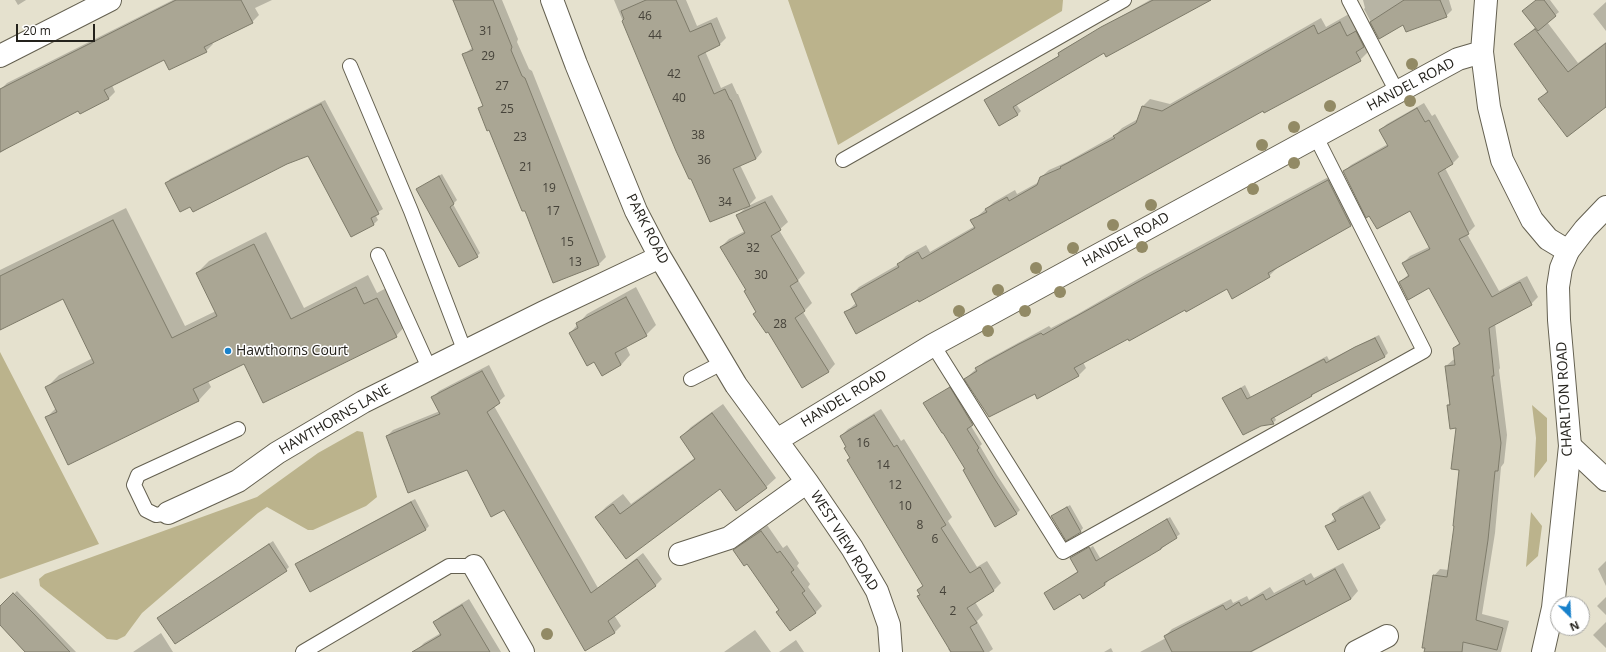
<!DOCTYPE html>
<html>
<head>
<meta charset="utf-8">
<style>
	body { margin:0 }
	#map { position:relative; width:1606px; height:652px; overflow:hidden; background:#e5e1ce; font-family:"Open Sans",sans-serif }
	canvas { display:block }
	.north { position:absolute; left:1550px; top:596px; width:40px; height:40px; box-sizing:border-box; background:#fff; border:1px solid #a7a7a4; border-radius:50%; rotate:156deg; font-size:11px; font-weight:700; line-height:16px; text-align:center; color:#24221c }
	.north::after { content:''; display:block; margin:auto; width:14px; height:18px; background:#1881cb; clip-path:polygon(50% 0,100% 100%,50% 72%,0 100%) }
	.scale { position:absolute; left:16px; top:24px; width:79px; height:18px; box-sizing:border-box; border:2px solid #24221c; border-top:0; padding-left:5px; font-size:12px; line-height:14px; white-space:nowrap; color:#24221c; -webkit-text-stroke:3px #fff; paint-order:stroke }
</style>
</head>
<body>
<div id="map">
<canvas width="1606" height="652"></canvas>
<div class="north">N</div>
<div class="scale">20 m</div>
</div>
<script>
const ctx = document.querySelector('canvas').getContext('2d');
ctx.lineJoin = 'round';
function fillPath(path, color) { ctx.fillStyle = color; ctx.fill(path, 'evenodd'); }
const poly = rows => new Path2D(rows.map(r => 'M' + r).join(''));
function strokePath(path, color, width, dash) { ctx.strokeStyle = color; ctx.lineWidth = width; ctx.lineCap = dash ? 'butt' : 'round'; ctx.setLineDash(dash || []); ctx.stroke(path); }
function label(font, color, halo, rows, align = 'center') {
  ctx.font = font + ' "Open Sans",sans-serif'; ctx.lineWidth = 3; ctx.setLineDash([]); ctx.textBaseline = 'middle'; ctx.strokeStyle = halo; ctx.fillStyle = color; for (const [text, x, y, turn = 0] of rows) {
    ctx.save(); ctx.translate(x, y); ctx.rotate((+turn || 0) * Math.PI / 180); ctx.textAlign = isNaN(turn) ? turn : align; if (halo) ctx.strokeText(text, 0, 0); ctx.fillText(text, 0, 0); ctx.restore();
  }
}
const green = poly([
	[788,0,1063,0,1062,11,838,145],
	[0,352,99,544,0,579],
	[1532,405,1547,418,1547,461,1534,478,1536,438],
	[357,431,363,432,377,497,366,506,313,530,308,530,267,507,258,513,142,613,125,636,117,640,107,639,40,586,39,579,45,574,257,497,318,453],
	[1531,512,1542,526,1538,556,1526,567]
]);
const shadow = poly([
	[15,0,26,0,18,5],
	[173,0,272,0,255,8,259,15,252,22,212,42,213,44,206,51,165,59,112,85,115,92,108,99,79,110,17,142,0,153,0,90,7,83],
	[454,0,502,0,518,39,517,42,529,69,532,71,606,257,599,264,554,282,526,210,479,108,484,104,463,55,473,47],
	[614,0,686,0,697,26,717,17,726,38,719,45,705,51,721,88,732,83,737,94,738,94,762,152,756,159,740,165,756,198,748,206,772,195,788,222,779,230,805,273,798,280,812,303,803,312,835,364,828,372,747,290,721,247,729,239,745,231,738,215,747,206,691,177,677,151],
	[1150,0,1211,0,1104,51,1016,104,1021,111,1017,115,985,100,1060,55,1059,53,1062,50],
	[1363,0,1449,0,1452,10,1446,16,1404,24,1379,37,1364,9,1365,8],
	[1537,0,1550,0,1559,12,1547,22,1578,63,1606,42,1606,105,1539,100,1548,90,1515,44,1536,27],
	[1606,2,1606,31,1593,14],
	[1356,10,1371,39,1364,46,1368,52,1360,60,1263,110,918,298,846,312,856,303,852,294,859,287,899,264,906,256,926,245,930,252,975,226,972,221,994,202,1015,190,1017,194,1039,182,1041,177,1049,170,1067,162,1115,135,1122,128,1138,119,1142,107,1150,99,1170,104,1321,18,1326,27],
	[325,100,383,209,375,214,378,220,374,224,351,236,308,155,191,206,166,184,170,179],
	[1424,103,1432,116,1435,114,1459,157,1452,164,1445,168,1475,226,1467,234,1499,291,1527,276,1538,297,1531,304,1495,323,1500,368,1499,370,1507,435,1504,463,1501,467,1495,533,1482,614,1509,621,1501,652,1425,652,1434,576,1440,569,1449,570,1455,525,1460,469,1457,427,1448,405,1450,403,1446,366,1453,360,1456,359,1454,348,1460,342,1430,287,1400,282,1409,274,1403,263,1410,256,1429,247,1410,210,1344,171,1351,165,1388,144,1380,130,1387,124],
	[1336,173,1359,217,1351,225,1276,267,1277,268,1269,276,1227,288,1185,308,1083,362,1086,368,1078,376,1035,393,965,379,985,361,1049,326,1051,328,1076,315,1147,274],
	[442,174,457,200,453,204,480,253,477,256,418,189],
	[126,208,185,326,216,311,197,273,209,261,266,232,304,308,368,275,377,293,390,286,408,323,396,336,244,363,208,381,211,387,199,400,69,464,46,418,56,408,46,388,59,375,93,358,63,298,0,329,0,270],
	[636,287,656,325,646,335,626,346,630,355,621,365,595,360,570,333,587,314],
	[1379,335,1388,353,1385,356,1315,392,1312,396,1274,416,1276,420,1273,423,1260,425,1224,398,1245,385,1251,397,1327,356,1329,360],
	[489,365,505,396,494,406,598,588,643,553,662,579,656,585,614,615,621,626,614,633,467,469,387,436,393,430,440,411,433,397,439,391],
	[953,385,976,421,971,426,982,444,980,446,997,475,1020,510,1016,514,966,469,925,403],
	[723,404,776,478,766,487,720,488,626,557,596,517,606,507,623,494,631,504,696,457,681,437,691,427],
	[881,409,901,441,904,439,952,517,948,521,977,567,987,561,1001,583,994,590,975,602,983,615,977,621,993,649,989,652,950,652,948,649,949,647,918,597,921,594,918,590,923,585,851,458,847,447,841,436,848,429],
	[1370,491,1386,520,1379,527,1327,526,1335,518,1333,514,1340,507],
	[415,499,429,526,426,529,310,590,296,564,300,561],
	[1070,505,1083,528,1080,532,1052,516],
	[1170,517,1180,534,1161,549,1107,580,1108,581,1105,585,1080,592,1045,593,1078,571,1071,558,1074,556,1074,557,1093,546,1100,558],
	[767,525,783,548,787,545,799,563,797,566,810,584,808,587,822,606,816,612,790,630,780,609,747,562,734,550,740,544],
	[273,541,289,567,286,570,159,618],
	[1606,561,1606,586,1598,569],
	[1343,563,1358,591,1351,599,1252,652,1140,652,1166,638,1165,636,1172,629,1231,599,1233,603,1247,596,1249,600,1270,587,1274,593,1311,573,1314,578],
	[17,591,76,652,27,652,0,624,0,607],
	[1606,597,1606,615,1597,606],
	[469,599,501,652,418,652,417,650,424,643,441,633,434,623,441,616],
	[1606,622,1606,648,1593,635],
	[755,630,771,652,724,652],
	[161,633,173,652,133,652],
	[796,640,804,652,779,652],
	[1111,648,1113,652,1104,652]
]);
const building = poly([
	[176,0,241,0,253,23,204,47,207,52,169,70,164,60,104,90,109,99,80,114,78,111,0,152,0,89,176,0],
	[453,0,493,0,512,47,511,50,522,76,525,78,599,265,553,283,525,211,522,211,489,130,487,131,478,108,483,106,462,54,473,50,453,0],
	[646,0,676,0,690,32,711,23,720,45,698,56,714,94,725,89,730,100,731,100,756,159,733,169,750,206,710,222,691,179,689,179,676,151,622,21,624,19,621,11,646,0],
	[1153,0,1211,0,1106,57,1104,53,1065,76,1013,107,1018,115,999,126,984,100,1059,56,1058,53,1101,27,1153,0],
	[1404,0,1440,0,1447,17,1406,32,1403,25,1379,39,1370,22,1404,0],
	[1536,0,1544,0,1556,16,1538,31,1522,11,1536,0],
	[1340,22,1347,36,1356,31,1364,47,1356,52,1361,61,1264,113,1263,111,919,302,918,300,856,334,844,312,857,306,851,294,899,267,897,264,918,252,922,259,975,228,970,220,987,212,985,209,1007,197,1009,201,1037,185,1040,177,1061,168,1060,167,1115,138,1113,136,1136,123,1142,106,1162,111,1314,25,1318,34,1340,22],
	[1535,29,1568,72,1606,43,1606,107,1567,137,1538,99,1548,92,1514,44,1535,29],
	[321,104,379,214,371,218,374,225,351,237,308,156,287,164,193,212,190,207,180,212,165,183,321,104],
	[1417,108,1425,122,1429,120,1453,164,1438,173,1469,234,1459,239,1492,297,1520,282,1532,305,1489,328,1494,376,1492,376,1501,443,1498,471,1495,471,1488,540,1476,620,1503,628,1497,650,1463,642,1462,652,1424,652,1425,648,1422,648,1433,575,1447,577,1454,526,1453,526,1459,470,1451,469,1456,428,1450,429,1447,405,1450,405,1445,366,1455,365,1453,348,1460,344,1429,288,1408,300,1399,282,1409,276,1402,263,1430,249,1410,211,1377,229,1369,216,1366,218,1343,171,1388,146,1379,130,1417,108],
	[439,176,454,204,450,207,478,257,459,267,416,189,439,176],
	[1328,180,1351,226,1268,273,1270,277,1232,299,1227,289,1186,312,1185,310,1129,341,1128,339,1074,368,1079,376,1037,399,1035,394,989,417,964,379,977,371,975,368,1019,344,1041,333,1043,335,1066,322,1138,282,1328,180],
	[765,202,781,230,771,236,798,281,790,286,805,311,795,318,829,372,802,388,768,332,766,333,753,314,756,312,744,291,746,290,720,247,745,233,736,215,765,202],
	[113,220,172,338,217,316,196,273,254,244,291,319,356,287,364,304,377,298,397,337,263,403,244,364,193,389,199,401,68,465,45,417,57,412,45,387,94,363,63,299,0,330,0,276,113,220],
	[626,297,647,336,615,353,621,365,602,376,594,362,587,366,569,333,578,328,576,323,626,297],
	[1375,338,1385,357,1311,395,1312,396,1271,419,1274,424,1261,426,1243,435,1222,398,1241,388,1247,399,1324,359,1326,363,1355,347,1375,338],
	[482,371,500,403,487,412,591,593,637,559,656,586,608,621,615,633,585,651,504,510,491,517,467,470,408,493,386,436,440,414,431,397,482,371],
	[950,387,973,425,967,429,979,448,977,450,994,478,1017,514,995,527,963,470,965,469,943,433,942,433,923,403,950,387],
	[712,413,767,488,736,511,720,489,626,559,595,517,613,504,620,514,695,459,680,437,712,413],
	[874,415,894,447,897,445,946,525,941,528,970,573,980,567,994,591,967,608,977,623,970,627,984,652,951,652,917,596,920,595,917,590,923,586,847,460,850,458,844,448,846,447,840,436,874,415],
	[1363,497,1380,528,1338,550,1325,526,1336,521,1332,514,1363,497],
	[411,502,426,530,310,592,295,564,411,502],
	[1067,507,1081,532,1066,541,1051,516,1067,507],
	[1167,519,1177,538,1161,548,1161,549,1104,583,1105,585,1083,599,1080,594,1054,610,1044,593,1078,572,1070,558,1089,547,1096,561,1167,519],
	[761,531,777,553,780,551,794,570,791,572,805,591,802,593,816,613,790,631,776,612,779,610,747,564,744,566,733,550,761,531],
	[269,544,287,571,175,644,157,618,269,544],
	[1335,569,1351,599,1250,652,1172,652,1164,636,1223,605,1226,610,1239,602,1241,606,1263,594,1266,600,1304,580,1306,585,1335,569],
	[13,593,34,614,70,652,25,652,0,625,0,606,13,593],
	[462,605,490,652,412,652,441,635,433,622,462,605]
]);
const lane = poly([
	[1349,0,1397,92],
	[350,66,411,211,465,352],
	[843,160,1124,0],
	[378,255,430,370],
	[933,345,1063,552,1424,351,1316,137],
	[691,379,722,363],
	[168,513,156,515,146,510,134,485,138,475,238,429],
	[303,652,449,566,474,566]
]);
const street = poly([
	[552,0,576,64,636,211,660,257,736,385,807,482,852,548,877,591,889,625,891,652],
	[1486,0,1482,52,1489,107,1502,160,1532,220,1548,239,1568,251],
	[0,56,110,0],
	[777,440,933,345,1458,59,1482,52],
	[1570,446,1606,480],
	[168,513,238,481,277,453,363,402,544,312,660,257],
	[680,554,729,538,807,482],
	[474,566,523,652],
	[1356,652,1387,636]
]);
const secondary = poly([
	[1543,652,1553,608,1570,446,1559,320,1558,287,1561,268,1568,251,1585,229,1606,207]
]);
const trees = [
	[1412,64],
	[1410,101],
	[1330,106],
	[1294,127],
	[1262,145],
	[1294,163],
	[1253,189],
	[1151,205],
	[1113,225],
	[1142,247],
	[1073,248],
	[1036,268],
	[998,290],
	[1060,292],
	[959,311],
	[1025,311],
	[988,331],
	[547,634]
];
const markers = [
	[228,351,4,"#1881cb"]
];
const numberNames = [
	["46",645,17],
	["31",486,32],
	["44",655,36],
	["29",488,57],
	["42",674,75],
	["27",502,87],
	["40",679,99],
	["25",507,110],
	["38",698,136],
	["23",520,138],
	["36",704,161],
	["21",526,168],
	["19",549,189],
	["34",725,203],
	["17",553,212],
	["15",567,243],
	["32",753,249],
	["13",575,263],
	["30",761,276],
	["28",780,325],
	["16",863,444],
	["14",883,466],
	["12",895,486],
	["10",905,507],
	["8",920,526],
	["6",935,540],
	["4",943,592],
	["2",953,612]
];
const streetNames = [
	["HANDEL ROAD",1411,85,-28],
	["PARK ROAD",647,229,63],
	["HANDEL ROAD",1126,240,-29],
	["HANDEL ROAD",844,399,-31],
	["CHARLTON ROAD",1565,399,-93],
	["HAWTHORNS LANE",335,420,-30],
	["WEST VIEW ROAD",844,541,58]
];
const poiNames = [
	["Hawthorns Court",236,351]
];
fillPath(green, '#bbb38c');
fillPath(shadow, '#0003');
fillPath(building, '#aaa694');
strokePath(building, '#7e7b6a', 1);
strokePath(lane, '#646050', 16);
strokePath(street, '#646050', 24);
strokePath(secondary, '#646050', 24);
strokePath(lane, '#fff', 14);
strokePath(street, '#fff', 22);
strokePath(secondary, '#fff', 22);
ctx.fillStyle = '#928a65';
for (const [x, y] of trees) { ctx.beginPath(); ctx.arc(x, y, 6, 0, 2 * Math.PI); ctx.fill(); }
for (const [x, y, r, color] of markers) { const dot = new Path2D(); dot.arc(x, y, r, 0, 2 * Math.PI); ctx.fillStyle = color; ctx.fill(dot); strokePath(dot, '#fff', 1.5); }
label('12px', '#46433a', null, numberNames);
label('14px', '#24221c', '#fff', streetNames);
label('14px', '#24221c', '#fff', poiNames, 'left');
</script>
</body>
</html>
